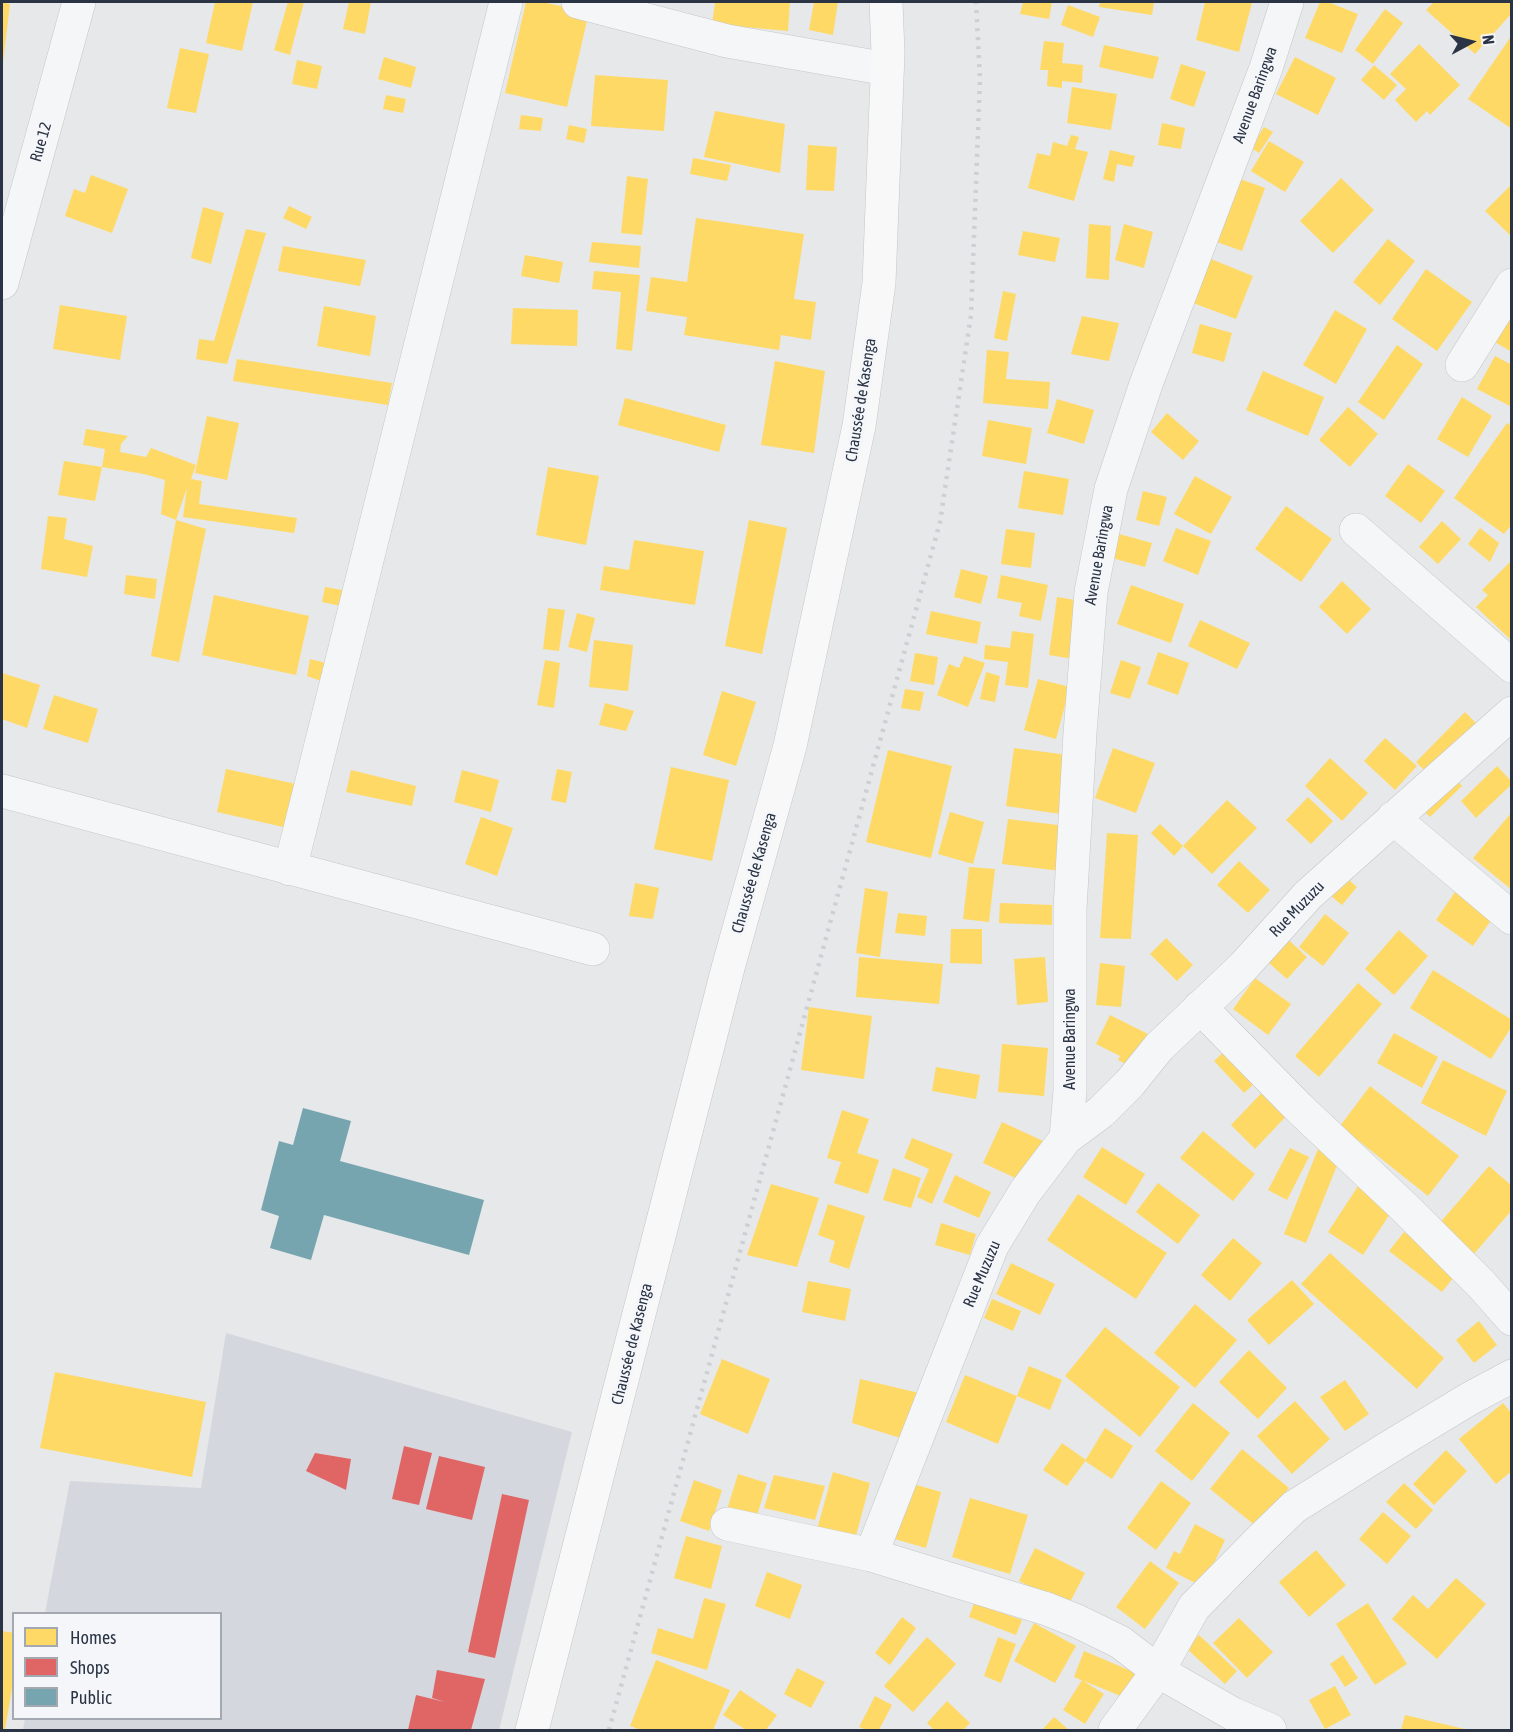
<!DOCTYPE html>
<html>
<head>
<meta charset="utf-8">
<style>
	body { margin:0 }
	#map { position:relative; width:1513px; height:1732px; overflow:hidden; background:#e6e8ea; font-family:"Asap Condensed",sans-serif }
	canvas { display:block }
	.frame { position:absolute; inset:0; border:3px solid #2b3445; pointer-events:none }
	.legend { position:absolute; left:12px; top:1612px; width:210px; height:108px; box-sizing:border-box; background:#f4f6f9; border:2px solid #a4a8b1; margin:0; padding:8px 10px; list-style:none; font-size:18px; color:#2b3445 }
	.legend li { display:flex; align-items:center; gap:12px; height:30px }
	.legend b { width:30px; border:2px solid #a4a8b1 }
	.north { position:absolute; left:1441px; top:12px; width:60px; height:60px; -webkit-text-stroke:4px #f4f6f9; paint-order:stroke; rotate:83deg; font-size:16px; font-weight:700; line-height:24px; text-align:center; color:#2b3445 }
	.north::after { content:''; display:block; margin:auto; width:21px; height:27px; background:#2b3445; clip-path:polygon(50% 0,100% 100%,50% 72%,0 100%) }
</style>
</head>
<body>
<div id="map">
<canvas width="1513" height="1732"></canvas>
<div class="frame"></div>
<ul class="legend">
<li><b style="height:16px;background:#ffd966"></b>Homes</li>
<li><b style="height:16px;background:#e06666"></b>Shops</li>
<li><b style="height:16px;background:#76a5af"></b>Public</li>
</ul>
<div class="north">N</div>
</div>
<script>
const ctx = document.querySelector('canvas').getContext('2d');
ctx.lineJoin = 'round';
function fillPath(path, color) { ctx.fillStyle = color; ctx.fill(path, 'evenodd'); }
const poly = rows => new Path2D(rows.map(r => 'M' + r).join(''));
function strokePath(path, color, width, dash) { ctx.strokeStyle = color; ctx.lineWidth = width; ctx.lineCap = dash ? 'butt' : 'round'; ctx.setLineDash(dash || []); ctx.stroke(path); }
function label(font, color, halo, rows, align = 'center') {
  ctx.font = font + ' "Asap Condensed",sans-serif'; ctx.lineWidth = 6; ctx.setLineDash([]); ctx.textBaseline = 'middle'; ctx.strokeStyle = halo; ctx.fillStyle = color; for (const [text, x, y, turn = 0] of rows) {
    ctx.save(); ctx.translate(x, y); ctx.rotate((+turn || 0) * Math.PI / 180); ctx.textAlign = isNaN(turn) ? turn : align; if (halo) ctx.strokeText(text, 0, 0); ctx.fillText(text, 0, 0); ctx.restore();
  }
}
const built = poly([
	[226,1333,572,1432,499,1730,23,1730,25,1719,220,1718,220,1614,45,1613,70,1481,201,1488]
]);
const homes = poly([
	[2,2,10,4,3,63,2,63],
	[215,2,253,2,242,51,206,43],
	[288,2,304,2,290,55,274,50],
	[349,2,371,2,365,34,343,29],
	[526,2,542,2,589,12,567,107,505,93],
	[715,2,790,2,788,31,712,24],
	[814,2,838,2,833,35,809,30],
	[1023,2,1052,2,1049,19,1020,14],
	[1100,2,1154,2,1152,15,1099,7],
	[1205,2,1247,2,1252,3,1239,52,1196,40],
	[1320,2,1328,2,1358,14,1342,53,1305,38],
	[1434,2,1510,2,1512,3,1512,13,1475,54,1426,10],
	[1068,5,1100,17,1093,37,1061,25],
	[1385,9,1403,23,1373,64,1355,50],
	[1512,35,1512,129,1468,99],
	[1044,41,1064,43,1062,63,1083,65,1082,83,1062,81,1062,88,1047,86,1048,70,1040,70],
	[1419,44,1460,85,1430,115,1427,111,1416,122,1395,100,1406,89,1390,74],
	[1104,45,1159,57,1153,79,1099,67],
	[180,48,209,54,196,113,167,108],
	[384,57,416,67,411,88,378,79],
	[1295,57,1336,78,1318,115,1276,94],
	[297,60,322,66,317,89,292,84],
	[1181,64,1206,72,1194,107,1170,99],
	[1374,65,1397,85,1384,100,1361,80],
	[595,75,668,80,664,131,591,126],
	[1072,87,1117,94,1111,130,1067,123],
	[386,95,406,99,403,113,383,109],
	[715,111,785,124,780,173,704,157],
	[521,115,543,118,541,131,519,129],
	[1162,123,1185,128,1181,149,1158,145],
	[569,125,587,129,584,143,566,139],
	[1264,127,1273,132,1259,153,1251,148],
	[1071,135,1079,137,1075,149,1088,152,1074,201,1028,188,1037,153,1050,156,1053,142,1067,146],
	[1269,141,1304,162,1285,192,1251,171],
	[808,145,837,147,834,191,806,190],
	[1110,150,1135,156,1132,167,1117,164,1114,182,1103,179],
	[693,158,731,165,727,181,690,174],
	[91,175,128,189,112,233,65,216,74,189,85,193],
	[627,176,648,179,642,235,621,233],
	[1341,178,1374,210,1333,253,1300,221],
	[1240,179,1265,188,1242,251,1217,242],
	[1512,184,1512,233,1510,235,1485,211],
	[289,206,312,217,306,229,283,218],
	[203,207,224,213,211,264,191,258],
	[696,218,804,234,794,299,816,302,811,340,781,335,779,350,684,335,687,317,646,311,651,277,687,282],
	[1089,224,1111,226,1109,280,1086,278],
	[1124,224,1153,232,1144,268,1115,260],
	[246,229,266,233,227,364,196,359,199,339,214,341],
	[1023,231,1060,238,1055,262,1018,255],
	[1388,239,1415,261,1380,305,1353,282],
	[592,242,641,246,639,268,589,262],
	[283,246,366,260,360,286,278,271],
	[525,255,563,262,559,283,521,276],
	[1211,259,1253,276,1236,319,1193,303],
	[1426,269,1472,302,1437,351,1392,319],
	[594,271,640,275,632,351,616,349,621,292,592,289],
	[1003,291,1016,294,1007,341,994,338],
	[60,305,127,316,120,360,53,349],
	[324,306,376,316,370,356,317,346],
	[513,308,578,310,577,346,511,344],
	[1512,309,1512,352,1493,341],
	[1335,310,1367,329,1336,384,1303,365],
	[1082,316,1119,323,1109,361,1071,354],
	[1200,324,1232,333,1224,362,1192,353],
	[1397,345,1423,364,1384,420,1358,402],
	[987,350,1009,352,1006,379,1050,382,1048,409,983,403],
	[1495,356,1512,365,1512,407,1477,389],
	[237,359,392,383,388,405,233,381],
	[775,361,825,371,814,453,761,445],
	[1263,371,1324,397,1308,436,1246,410],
	[1462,397,1492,416,1468,457,1437,439],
	[625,398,726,425,719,452,618,425],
	[1057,399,1094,410,1084,444,1047,433],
	[1348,407,1378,434,1350,467,1319,440],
	[1167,413,1199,441,1183,460,1151,432],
	[207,416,239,423,227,480,195,473],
	[988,420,1032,428,1026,464,982,456],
	[1507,423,1512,426,1512,524,1504,534,1454,498],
	[86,429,128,436,121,444,120,452,146,457,151,448,196,465,191,479,202,481,199,504,297,518,294,533,183,517,187,488,176,520,161,514,165,480,144,474,102,467,105,449,83,445],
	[64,461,102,467,95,501,58,495],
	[1408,464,1445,491,1421,523,1385,496],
	[548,467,599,476,586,545,536,535],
	[1024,471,1069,479,1063,515,1018,508],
	[1195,476,1232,497,1211,534,1174,514],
	[1143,491,1167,497,1159,526,1136,520],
	[1286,506,1332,539,1301,582,1255,549],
	[48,516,67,518,64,539,93,546,87,577,41,569],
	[176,520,206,529,179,662,151,656],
	[749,520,787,528,762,654,725,646],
	[1442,521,1461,539,1438,564,1419,547],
	[1176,528,1211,541,1198,575,1163,561],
	[1480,528,1499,543,1490,562,1468,544],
	[1006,529,1035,533,1031,568,1001,564],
	[1108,531,1152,543,1145,567,1101,555],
	[634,540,704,551,695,605,600,590,604,566,629,570],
	[1512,560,1512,641,1476,607,1488,595,1482,590],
	[961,569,988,576,981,604,954,597],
	[126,575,157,579,155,599,124,594],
	[1001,575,1048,585,1041,621,1019,616,1022,603,997,598],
	[1342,581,1371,609,1347,634,1319,607],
	[1131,585,1184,604,1171,643,1117,624],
	[325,587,348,591,345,607,322,602],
	[214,595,309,616,296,675,202,655],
	[1057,597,1081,601,1073,659,1049,655],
	[548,608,565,610,559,651,543,649],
	[931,611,981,622,977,644,926,634],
	[577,613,595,618,587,652,568,647],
	[1200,620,1250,643,1237,669,1188,646],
	[1012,631,1034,634,1028,688,1005,685,1008,662,984,659,985,645,1010,648],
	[594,640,633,645,628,691,589,687],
	[1158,652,1189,663,1178,695,1147,684],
	[915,653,938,657,934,685,910,681],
	[964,656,985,663,968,707,937,695,949,664,959,668],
	[310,659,330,664,324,682,307,676],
	[545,660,560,663,554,708,537,705],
	[1121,660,1141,667,1130,699,1110,693],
	[986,672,1000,676,995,702,980,699],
	[2,673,40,685,27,728,2,719],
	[1038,679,1070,687,1056,739,1024,730],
	[905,689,924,692,920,711,901,708],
	[722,691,756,702,736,766,703,755],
	[54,695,98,709,88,743,43,729],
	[605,703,634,711,626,731,599,725],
	[1465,712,1476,723,1427,773,1416,762],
	[1385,738,1417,766,1395,790,1364,761],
	[1014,748,1076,756,1067,815,1006,806],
	[1113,748,1155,763,1136,813,1095,798],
	[888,750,952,766,931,858,866,842],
	[1330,758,1368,793,1342,821,1305,786],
	[1497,766,1512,782,1512,784,1476,818,1461,801],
	[671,767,729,780,712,861,654,849],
	[226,769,301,785,292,829,217,812],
	[557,769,572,772,566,803,551,800],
	[351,770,416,786,412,806,346,792],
	[462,770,499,780,491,812,454,802],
	[1450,773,1462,786,1430,817,1418,805],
	[1308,797,1333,821,1311,844,1286,820],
	[1227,800,1257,828,1212,874,1183,846],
	[950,812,984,822,973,864,938,854],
	[1512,812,1512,890,1473,858],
	[481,817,513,828,497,876,465,864],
	[1008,819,1066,826,1061,871,1002,864],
	[1160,824,1183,846,1174,856,1151,833],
	[1107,833,1138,835,1131,939,1100,938],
	[1239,861,1270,890,1248,913,1217,885],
	[969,867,995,869,989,922,963,919],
	[1355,875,1350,881,1357,887,1342,905,1327,893],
	[635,883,659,888,653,919,629,916],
	[1461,883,1499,909,1473,946,1436,920],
	[865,888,888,892,880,957,856,953],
	[1000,903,1052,905,1052,925,999,923],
	[898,913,927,916,925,936,895,933],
	[1325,914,1349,933,1323,966,1299,947],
	[951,929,982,929,982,964,950,963],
	[1399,930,1428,956,1394,995,1365,969],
	[1281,933,1307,957,1287,979,1261,956],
	[1166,938,1193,965,1177,981,1150,954],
	[859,957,943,964,939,1004,856,997],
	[1045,957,1048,1002,1017,1005,1014,959],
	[1100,963,1125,966,1121,1007,1096,1005],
	[1433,970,1512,1020,1512,1026,1491,1059,1410,1008],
	[1255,978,1291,1004,1268,1035,1233,1009],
	[1358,983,1382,1004,1319,1077,1295,1056],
	[809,1007,872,1016,864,1079,801,1070],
	[1110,1015,1154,1037,1138,1070,1118,1060,1120,1056,1096,1044],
	[1394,1033,1438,1057,1422,1088,1377,1063],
	[1233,1043,1263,1076,1244,1093,1214,1061],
	[1002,1044,1048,1048,1044,1096,998,1092],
	[1443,1060,1507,1091,1486,1136,1421,1103],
	[936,1067,980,1075,976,1099,932,1091],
	[1271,1083,1296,1106,1255,1149,1231,1125],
	[1370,1086,1459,1156,1428,1196,1340,1126],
	[842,1110,869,1119,857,1153,879,1160,868,1194,834,1183,841,1162,827,1158],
	[1002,1122,1043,1141,1024,1182,983,1163],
	[1203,1131,1255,1174,1233,1201,1180,1158],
	[912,1138,953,1154,932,1204,917,1197,929,1169,904,1158],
	[1102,1147,1145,1174,1126,1205,1083,1177],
	[1290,1148,1309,1157,1287,1200,1268,1190],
	[1318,1149,1340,1158,1306,1243,1284,1234],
	[1489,1166,1512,1186,1512,1210,1466,1263,1432,1232],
	[893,1168,921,1178,911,1208,883,1200],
	[955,1175,991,1192,979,1218,943,1202],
	[1362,1180,1397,1203,1363,1255,1328,1232],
	[1158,1183,1200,1215,1178,1244,1136,1212],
	[771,1184,819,1198,797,1267,747,1255],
	[1078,1194,1167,1253,1136,1299,1047,1240],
	[828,1204,865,1216,849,1269,829,1262,835,1241,818,1235],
	[941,1223,976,1234,970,1255,935,1245],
	[1404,1232,1457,1273,1442,1292,1389,1251],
	[1233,1238,1262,1263,1230,1301,1201,1275],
	[1330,1253,1444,1358,1417,1389,1301,1284],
	[1011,1263,1055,1284,1040,1315,996,1294],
	[1292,1280,1314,1304,1269,1345,1247,1320],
	[808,1281,851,1289,845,1321,802,1312],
	[992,1299,1021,1311,1013,1331,984,1318],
	[1195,1304,1237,1340,1195,1388,1154,1353],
	[1479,1321,1497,1345,1474,1363,1456,1340],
	[1105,1327,1180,1387,1140,1437,1065,1376],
	[1249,1350,1287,1388,1258,1419,1219,1382],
	[722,1359,770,1379,748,1434,700,1414],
	[1029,1366,1062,1380,1050,1410,1017,1396,998,1444,946,1422,965,1375,1017,1396],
	[55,1372,206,1402,192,1477,40,1448],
	[860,1379,919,1393,910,1441,852,1423],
	[1345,1380,1369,1414,1345,1431,1320,1397],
	[1295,1401,1330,1439,1292,1474,1257,1436],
	[1193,1403,1230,1433,1192,1481,1155,1451],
	[1503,1403,1512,1414,1512,1471,1496,1484,1459,1439],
	[1105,1428,1133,1446,1112,1479,1085,1461],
	[1062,1443,1086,1460,1067,1486,1043,1470],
	[1242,1449,1289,1488,1257,1527,1210,1489],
	[1446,1450,1467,1471,1434,1505,1413,1484],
	[833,1472,870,1483,853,1547,814,1540],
	[738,1474,767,1483,754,1525,725,1516],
	[774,1475,825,1486,815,1520,764,1508],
	[694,1480,722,1490,709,1531,680,1521],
	[1161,1481,1191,1503,1156,1550,1127,1528],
	[906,1482,941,1492,926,1548,891,1538],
	[1404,1483,1433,1510,1416,1529,1386,1502],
	[970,1498,1028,1515,1010,1574,952,1557],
	[1383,1512,1411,1536,1387,1564,1359,1539],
	[1195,1524,1225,1540,1211,1569,1205,1588,1166,1568,1174,1551,1180,1554],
	[686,1536,722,1546,711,1589,674,1578],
	[1035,1548,1085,1573,1068,1606,1019,1581],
	[1316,1550,1346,1585,1309,1617,1279,1582],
	[1150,1561,1179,1583,1145,1629,1116,1607],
	[767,1572,802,1585,790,1619,755,1606],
	[1456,1578,1486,1604,1437,1659,1392,1619,1413,1595,1428,1609],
	[704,1598,726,1604,707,1670,651,1653,658,1628,693,1639],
	[974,1603,1022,1620,1016,1635,969,1617],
	[1368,1603,1407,1664,1375,1685,1336,1624],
	[902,1617,916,1628,890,1665,875,1653],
	[1239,1618,1273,1652,1247,1678,1213,1643],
	[1034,1623,1076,1646,1055,1683,1014,1661],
	[2,1631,14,1633,14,1676,5,1730,2,1730],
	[1199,1635,1237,1671,1225,1684,1186,1648],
	[927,1637,956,1664,913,1712,884,1686],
	[998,1637,1016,1644,1001,1683,984,1676],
	[1084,1651,1143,1676,1133,1701,1074,1677],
	[1343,1655,1358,1678,1345,1687,1330,1664],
	[656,1660,730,1690,713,1730,641,1730,630,1726],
	[797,1668,825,1682,811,1708,784,1694],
	[1082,1680,1104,1694,1085,1724,1063,1710],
	[1335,1686,1351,1715,1325,1729,1309,1700],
	[740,1690,777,1715,766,1730,746,1730,723,1715],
	[875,1696,892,1705,879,1730,867,1730,859,1727],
	[947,1701,970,1723,963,1730,934,1730,927,1723],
	[1405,1715,1469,1730,1401,1730],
	[1054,1717,1069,1730,1042,1730]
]);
const shops = poly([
	[404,1446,432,1453,419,1505,392,1499],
	[315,1453,351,1459,346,1490,306,1471],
	[439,1456,485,1467,472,1520,426,1509],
	[502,1494,529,1500,495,1658,468,1652],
	[437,1670,485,1679,471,1730,408,1730,416,1695,445,1702,432,1698]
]);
const public = poly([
	[303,1108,351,1121,340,1161,484,1200,469,1255,324,1215,311,1260,270,1248,279,1216,261,1210,279,1141,293,1145]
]);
const minor = poly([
	[578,2,727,41,887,69],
	[2,283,79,2],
	[1462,365,1512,285],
	[1356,530,1512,666],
	[2,791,593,949],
	[1393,818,1512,918],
	[290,869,506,2],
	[1200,1007,1299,1108,1404,1207,1482,1285,1512,1319],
	[1066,1138,1070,1091,1070,909,1080,733,1091,592,1111,489,1146,384,1266,68,1287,2],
	[727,1524,871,1555,1047,1609,1077,1621,1120,1642,1158,1671,1233,1714,1270,1730],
	[871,1555,992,1246,1025,1192,1066,1138,1101,1112,1130,1083,1159,1047,1243,967,1308,895,1512,713],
	[1115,1730,1158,1671,1194,1607,1259,1541,1294,1507,1388,1448,1469,1399,1512,1376]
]);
const secondary = poly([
	[532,1730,728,968,790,746,859,426,879,283,888,53,886,2]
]);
const rail = poly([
	[609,1730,940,522,971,315,980,79,976,2]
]);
const streetNames = [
	["Avenue Baringwa",1255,95,-70],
	["Rue 12",41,142,-74],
	["Chaussée de Kasenga",861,400,-81],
	["Avenue Baringwa",1099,555,-80],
	["Chaussée de Kasenga",754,873,-74],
	["Rue Muzuzu",1297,909,-46],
	["Avenue Baringwa",1070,1039,-90],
	["Rue Muzuzu",982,1274,-67],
	["Chaussée de Kasenga",632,1344,-76]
];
fillPath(built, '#d4d7dd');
fillPath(homes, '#ffd966');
fillPath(shops, '#e06666');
fillPath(public, '#76a5af');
strokePath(minor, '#c4c6c8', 34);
strokePath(secondary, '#c4c6c8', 34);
strokePath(minor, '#f5f6f7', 33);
strokePath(secondary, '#f8f8f8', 33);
strokePath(rail, '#cecfd2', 4.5, [3, 6]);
label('16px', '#2b3445', '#f4f6f9', streetNames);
</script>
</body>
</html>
